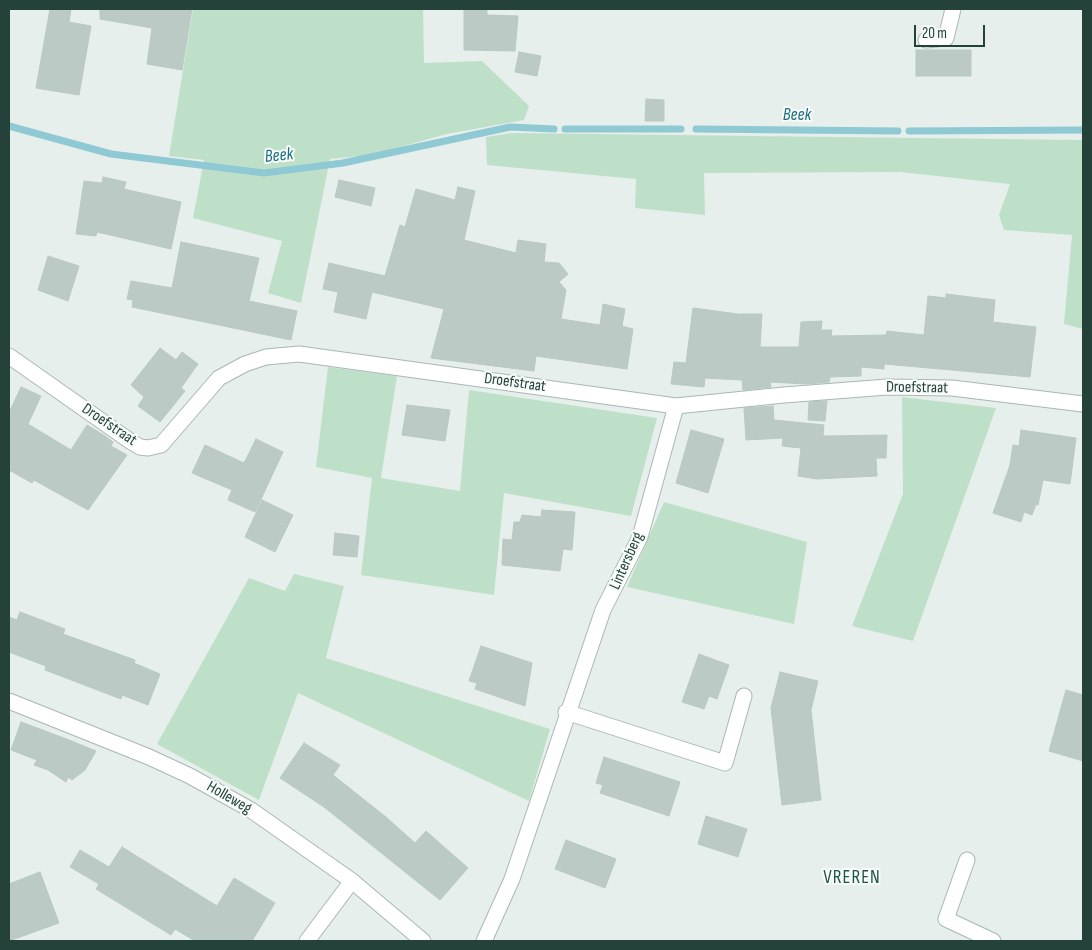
<!DOCTYPE html>
<html>
<head>
<meta charset="utf-8">
<style>
	body { margin:0 }
	#map { position:relative; width:1092px; height:950px; overflow:hidden; background:#e6efeb; font-family:"Sofia Sans Condensed",sans-serif }
	canvas { display:block }
	.frame { position:absolute; inset:0; border:10px solid #24423a; pointer-events:none }
	.scale { position:absolute; left:914px; top:25px; width:71px; height:22px; box-sizing:border-box; border:2px solid #24423a; border-top:0; padding-left:6px; font-size:15px; line-height:18px; white-space:nowrap; color:#24423a; -webkit-text-stroke:4px #f7fbf9; paint-order:stroke }
</style>
</head>
<body>
<div id="map">
<canvas width="1092" height="950"></canvas>
<div class="frame"></div>
<div class="scale">20 m</div>
</div>
<script>
const ctx = document.querySelector('canvas').getContext('2d');
ctx.lineJoin = 'round';
function fillPath(path, color) { ctx.fillStyle = color; ctx.fill(path, 'evenodd'); }
const poly = rows => new Path2D(rows.map(r => 'M' + r).join(''));
function strokePath(path, color, width, dash) { ctx.strokeStyle = color; ctx.lineWidth = width; ctx.lineCap = dash ? 'butt' : 'round'; ctx.setLineDash(dash || []); ctx.stroke(path); }
function label(font, color, halo, rows, align = 'center') {
  ctx.font = font + ' "Sofia Sans Condensed",sans-serif'; ctx.lineWidth = 4; ctx.setLineDash([]); ctx.textBaseline = 'middle'; ctx.strokeStyle = halo; ctx.fillStyle = color; for (const [text, x, y, turn = 0] of rows) {
    ctx.save(); ctx.translate(x, y); ctx.rotate((+turn || 0) * Math.PI / 180); ctx.textAlign = isNaN(turn) ? turn : align; if (halo) ctx.strokeText(text, 0, 0); ctx.fillText(text, 0, 0); ctx.restore();
  }
}
const green = poly([
	[193,9,423,9,424,63,482,61,529,106,524,120,447,134,371,155,330,159,301,303,268,293,282,241,193,218,204,160,169,156],
	[513,133,1083,140,1083,329,1064,324,1072,235,1004,230,999,215,1010,184,900,172,704,173,705,215,635,208,636,179,487,165,486,137],
	[328,367,397,376,381,478,460,491,469,390,657,418,631,516,504,493,494,595,361,575,372,478,316,467],
	[902,397,996,408,913,641,852,626,903,494],
	[664,502,807,542,794,624,627,587],
	[294,574,344,586,326,658,550,729,529,801,298,693,259,800,157,744,249,578,285,591]
]);
const stream = poly([
	[9,126,111,154,264,173,343,163,510,127,554,129],
	[565,129,681,129],
	[696,129,898,131],
	[909,131,1083,130]
]);
const building = poly([
	[50,9,71,9,69,22,91,26,79,95,36,88,50,9],
	[100,9,192,9,182,70,147,64,152,28,100,19,100,9],
	[464,10,487,10,487,15,518,16,515,51,464,50,464,10],
	[916,50,971,50,971,76,916,76,916,50],
	[519,52,541,56,537,76,515,72,519,52],
	[646,99,664,100,664,121,645,121,646,99],
	[103,177,126,182,124,189,181,202,171,249,97,232,96,236,76,234,84,181,102,183,103,177],
	[339,180,375,188,371,206,335,197,339,180],
	[458,187,475,191,464,240,516,253,518,240,546,244,544,262,559,263,568,274,559,282,566,290,561,319,600,325,603,304,625,309,622,326,633,329,627,369,536,356,534,371,431,358,444,309,372,292,366,319,334,312,338,292,323,289,329,263,385,276,400,225,405,227,416,189,455,200,458,187],
	[181,242,259,258,249,301,297,311,291,340,132,307,133,300,127,299,131,281,172,288,181,242],
	[48,256,79,266,68,301,38,290,48,256],
	[946,294,995,300,993,322,1036,327,1030,377,884,364,884,369,861,367,861,376,830,377,829,382,806,384,770,382,771,387,743,390,742,380,705,378,704,387,671,384,674,362,686,363,693,308,738,314,762,314,760,347,799,347,801,322,822,321,821,330,832,330,831,336,886,335,887,331,924,335,928,296,946,298,946,294],
	[160,348,176,360,182,352,198,364,181,388,185,391,160,422,138,406,144,397,131,385,160,348],
	[21,387,41,396,28,424,71,450,87,425,105,436,113,442,111,446,127,455,88,510,34,480,32,483,9,470,9,413,21,387],
	[827,401,825,421,808,420,809,402,827,401],
	[407,405,450,410,445,441,402,435,407,405],
	[773,406,774,420,824,425,823,436,887,435,886,458,876,458,877,476,817,479,798,476,801,448,782,446,783,438,746,440,744,408,773,406],
	[691,430,724,439,708,493,676,483,691,430],
	[1021,430,1076,438,1070,484,1043,480,1038,505,1036,504,1032,515,1024,512,1021,522,993,513,1010,465,1013,445,1019,446,1021,430],
	[256,439,283,452,255,512,228,500,232,490,192,473,205,445,244,463,256,439],
	[262,500,293,515,275,552,245,537,262,500],
	[542,510,575,512,572,550,563,549,560,571,502,565,503,539,512,540,514,522,520,522,522,515,541,517,542,510],
	[335,533,359,536,357,557,333,555,335,533],
	[20,612,65,629,63,634,135,660,134,663,160,674,148,705,122,695,121,699,45,670,46,666,9,652,9,617,17,620,20,612],
	[481,646,532,663,525,706,475,689,477,683,469,681,481,646],
	[699,654,729,665,717,699,709,696,704,709,682,702,699,654],
	[780,672,818,681,811,710,821,800,782,805,771,708,780,672],
	[1066,690,1083,695,1083,761,1049,751,1066,690],
	[21,722,64,738,96,751,85,770,72,780,68,777,66,782,48,770,34,765,37,760,11,750,21,722],
	[304,743,340,765,333,775,386,817,415,843,426,831,468,868,440,900,324,807,280,778,304,743],
	[604,757,680,782,669,816,600,793,603,785,596,783,604,757],
	[706,816,747,829,738,857,698,844,706,816],
	[566,840,616,859,605,888,555,869,566,840],
	[122,847,217,906,234,878,275,903,252,941,195,941,175,929,171,935,96,889,99,884,70,867,80,850,109,867,122,847],
	[40,872,59,923,9,941,9,884,40,872]
]);
const minor = poly([
	[926,40,946,38,953,9],
	[9,356,130,441,140,447,148,448,161,445,219,378,245,364,266,357,299,354,676,406,784,395,887,387,952,388,1083,404],
	[9,701,149,757,190,776,251,810,352,881,423,941],
	[566,712,725,763,744,696],
	[967,860,946,919,993,941],
	[307,941,352,881],
	[484,941,512,879,603,610,640,537,676,406]
]);
const streetNames = [
	["Droefstraat",515,383,8],
	["Droefstraat",917,388,1],
	["Droefstraat",109,425,34],
	["Lintersberg",627,561,-66],
	["Holleweg",229,798,30]
];
const waterNames = [
	["Beek",797,115],
	["Beek",279,156,-6]
];
const quarterNames = [
	["VREREN",852,878]
];
fillPath(green, '#bfe0c8');
strokePath(stream, '#8ec9d4', 7);
fillPath(building, '#bbcac4');
strokePath(building, '#b8c9c2', 1);
strokePath(minor, '#a8b8b2', 17);
strokePath(minor, '#fff', 15);
label('16px', '#24423a', '#f7fbf9', streetNames);
label('italic 18px', '#1c6f80', '#f7fbf9', waterNames);
ctx.letterSpacing = '1px';
label('19px', '#1f5548', '#f7fbf9', quarterNames);
ctx.letterSpacing = '0px';
</script>
</body>
</html>
